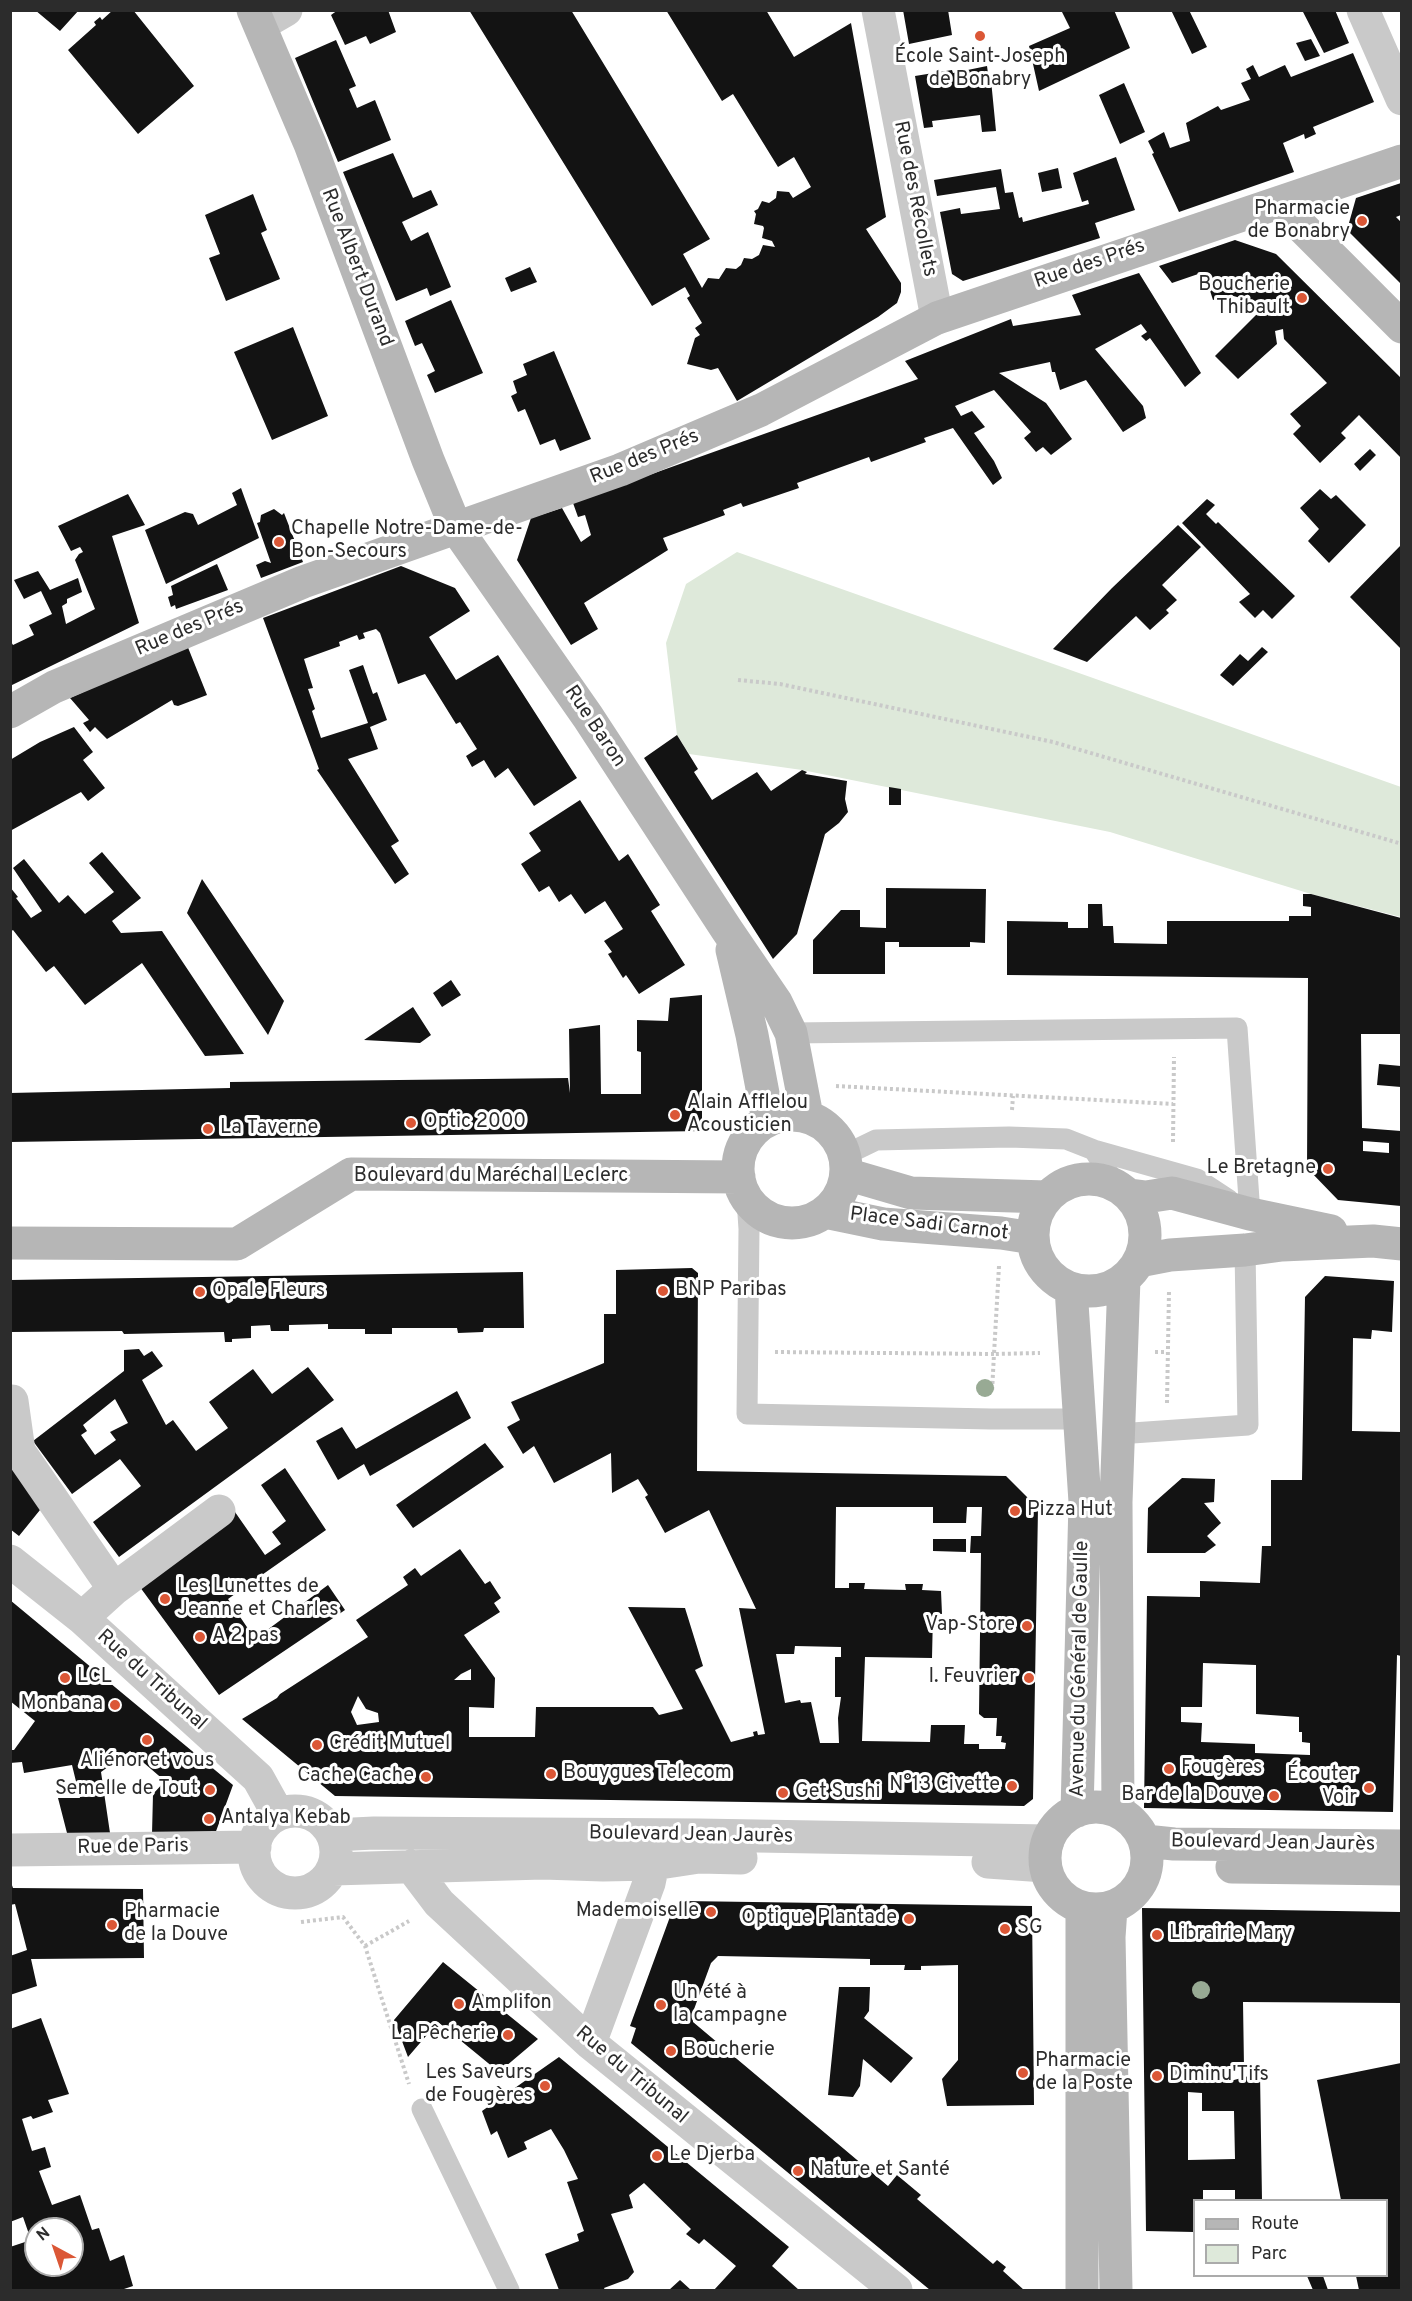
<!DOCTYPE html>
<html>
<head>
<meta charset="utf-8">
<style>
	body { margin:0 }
	#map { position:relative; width:1412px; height:2301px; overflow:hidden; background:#fff; font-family:Overpass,sans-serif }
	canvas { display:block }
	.frame { position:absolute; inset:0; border:12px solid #2c2c2c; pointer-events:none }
	.legend { position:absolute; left:1193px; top:2199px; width:195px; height:78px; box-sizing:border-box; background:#fff; border:2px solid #ababab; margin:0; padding:8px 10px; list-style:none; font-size:18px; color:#2c2c2c }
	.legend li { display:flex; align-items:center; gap:12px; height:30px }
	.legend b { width:30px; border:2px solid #ababab }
	.north { position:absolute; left:24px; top:2217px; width:60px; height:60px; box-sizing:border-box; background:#fff; border:2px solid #ababab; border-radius:50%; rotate:320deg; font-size:16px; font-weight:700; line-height:24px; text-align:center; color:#2c2c2c }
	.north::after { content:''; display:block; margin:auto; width:21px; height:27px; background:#db5736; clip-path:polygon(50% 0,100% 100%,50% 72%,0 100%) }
</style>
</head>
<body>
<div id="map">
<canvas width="1412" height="2301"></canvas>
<div class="frame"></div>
<ul class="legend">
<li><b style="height:8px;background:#b6b6b6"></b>Route</li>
<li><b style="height:16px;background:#dee9da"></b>Parc</li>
</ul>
<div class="north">N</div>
</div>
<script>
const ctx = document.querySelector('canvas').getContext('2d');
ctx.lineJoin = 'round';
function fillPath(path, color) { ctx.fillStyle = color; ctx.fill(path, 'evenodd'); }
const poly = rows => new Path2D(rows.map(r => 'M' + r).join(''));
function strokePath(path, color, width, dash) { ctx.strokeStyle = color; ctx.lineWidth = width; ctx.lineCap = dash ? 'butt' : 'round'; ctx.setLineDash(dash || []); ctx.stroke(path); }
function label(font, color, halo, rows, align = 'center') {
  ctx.font = font + ' Overpass,sans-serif'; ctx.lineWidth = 6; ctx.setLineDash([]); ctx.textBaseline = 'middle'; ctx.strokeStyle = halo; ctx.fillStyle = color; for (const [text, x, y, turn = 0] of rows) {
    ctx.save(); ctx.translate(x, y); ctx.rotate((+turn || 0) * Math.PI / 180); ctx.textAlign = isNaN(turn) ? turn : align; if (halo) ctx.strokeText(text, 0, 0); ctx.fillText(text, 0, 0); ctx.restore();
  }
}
const green = poly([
	[737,552,1401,787,1401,917,1311,894,1110,832,802,770,689,754,677,735,666,643,686,584]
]);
const building = poly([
	[35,10,79,10,60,31],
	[113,10,133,10,194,86,138,134,68,50,96,25,94,22,100,17,102,20],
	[338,10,382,10,383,12,388,10,396,32,370,44,366,36,345,45,331,15],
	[469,10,571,10,710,239,683,254,702,288,708,278,719,279,726,268,736,269,741,265,744,258,752,259,759,255,763,245,775,247,772,241,762,238,764,228,763,226,754,224,756,214,754,211,758,209,762,201,769,203,776,198,777,191,789,192,793,198,811,187,794,157,778,167,733,94,722,101,666,10,766,10,794,57,851,23,886,217,866,229,901,283,901,292,897,303,878,317,737,401,718,368,711,370,687,364,695,338,700,335,695,328,702,323,687,298,690,296,685,287,652,306],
	[903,10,948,10,952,35,909,44],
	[1061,10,1114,10,1130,48,1039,91,1029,46,1070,28],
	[1171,10,1189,10,1207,47,1192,54],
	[1302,10,1335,10,1349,43,1324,53],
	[1311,39,1320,56,1305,61,1296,43],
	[336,40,356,86,349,89,357,108,375,100,391,140,338,162,295,58],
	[1353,53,1374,102,1313,127,1316,134,1305,139,1304,134,1283,143,1294,172,1179,212,1152,154,1154,153,1148,141,1164,132,1170,148,1190,141,1186,123,1218,106,1221,110,1250,100,1241,83,1251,79,1246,69,1253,65,1259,77,1285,65,1291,77],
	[987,66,989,81,991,80,996,131,982,132,980,115,932,121,933,127,924,128,915,76,952,70,953,73],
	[1124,83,1145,132,1120,144,1099,95],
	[393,153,413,198,431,190,438,205,402,222,411,241,428,232,451,287,430,296,427,288,396,301,343,172],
	[1116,157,1135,210,1095,223,1100,238,963,281,952,274,940,212,960,208,961,214,1000,209,996,187,937,196,934,180,1001,169,1005,193,1013,192,1019,218,1022,217,1023,222,1089,204,1088,200,1082,202,1073,173],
	[1058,168,1062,188,1042,192,1038,173],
	[1401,183,1401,215,1396,217,1401,222,1401,284,1347,230,1356,198],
	[253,194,267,230,261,233,280,279,226,301,209,258,220,254,205,215],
	[1235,240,1276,254,1401,378,1401,458,1359,415,1341,433,1346,438,1320,463,1293,434,1301,426,1290,414,1327,383,1284,339,1283,329,1275,331,1277,344,1238,379,1215,356,1258,313,1244,299,1230,295,1213,300,1204,272,1172,283,1159,266],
	[530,267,537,282,511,292,505,278],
	[1139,273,1201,373,1185,387,1150,338,1146,341,1141,336,1147,332,1141,324,1095,349,1143,406,1146,418,1123,432,1086,380,1060,390,1055,372,1052,372,1050,362,999,373,1046,403,1072,439,1051,455,1043,447,1036,452,1024,438,1031,432,994,390,955,406,961,416,972,411,985,427,974,433,994,461,1002,478,993,485,953,428,924,438,926,442,871,462,869,457,797,483,799,488,743,507,741,503,723,510,725,515,663,538,668,550,584,603,598,629,571,645,517,560,531,518,562,508,581,542,591,535,585,515,578,517,573,503,579,500,918,379,905,361,1011,319,1013,326,1081,315,1072,295],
	[451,300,483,373,435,393,427,375,435,371,422,343,415,346,405,321],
	[293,327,328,416,272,440,234,352],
	[554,351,591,439,560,451,555,439,540,445,525,409,518,412,511,396,517,393,513,381,527,375,523,364],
	[1370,449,1376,455,1360,471,1354,464],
	[241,488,259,538,166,584,145,530,185,512,193,514,198,525,237,505,232,493],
	[1320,489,1331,499,1336,495,1366,525,1329,563,1308,541,1319,529,1300,508],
	[128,494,145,525,112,536,139,623,10,686,10,640,13,645,34,635,29,625,52,614,41,591,24,599,14,580,38,571,50,590,78,578,82,592,67,599,67,603,62,606,66,624,95,609,75,560,79,554,83,552,80,547,71,551,58,526],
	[1207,499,1215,505,1206,514,1216,524,1218,522,1295,596,1272,619,1263,610,1255,618,1239,602,1250,594,1182,523],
	[274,509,282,515,284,513,303,562,261,578,256,565,265,561,271,563,257,523,260,522,261,515],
	[1178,525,1201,547,1162,585,1177,600,1166,610,1169,613,1150,630,1136,616,1087,662,1053,649,1112,588],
	[1401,545,1401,649,1350,597],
	[217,564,228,590,176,609,175,605,171,607,168,597,173,595,171,586],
	[401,566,455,588,470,611,429,637,456,680,498,655,577,778,534,806,508,768,495,778,484,760,472,767,466,756,477,749,460,722,456,724,425,674,398,684,380,633,376,629,363,633,365,638,359,640,357,635,339,642,340,646,304,659,313,688,308,689,315,709,312,711,321,738,368,723,349,670,363,665,373,694,377,692,387,720,370,727,378,749,348,759,399,841,391,846,409,874,395,884,317,770,319,769,263,618],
	[187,645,207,695,178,706,174,705,172,700,107,739,95,727,90,732,83,723,89,720,70,698],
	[1262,647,1268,652,1233,686,1220,675,1240,654,1248,661],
	[74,727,93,752,83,760,105,788,88,801,81,792,10,831,10,760,40,742],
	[677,735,698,769,694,772,712,800,757,772,771,791,802,770,807,772,805,774,847,781,845,799,848,812,839,823,825,834,797,934,773,959,644,758],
	[889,787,901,789,901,805,889,805],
	[580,800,619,861,628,854,660,905,651,911,685,965,639,994,626,975,623,978,608,954,612,952,604,941,623,929,605,901,585,914,571,894,559,902,549,886,539,892,521,864,541,851,529,833],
	[102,852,141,898,112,921,121,933,162,931,244,1054,205,1056,142,963,85,1005,54,966,46,972,13,930,10,932,10,887,18,897,16,898,31,918,42,911,13,868,24,859,59,903,68,895,85,914,114,892,89,863],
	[202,879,284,1001,268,1035,187,913],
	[886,888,986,889,985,943,970,942,970,947,899,947,899,942,885,942,885,974,813,974,813,940,841,910,860,910,860,927,886,928],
	[1303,894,1311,894,1401,918,1401,1034,1361,1034,1362,1128,1401,1131,1401,1206,1338,1200,1307,1168,1308,978,1007,975,1007,921,1068,922,1068,928,1088,928,1088,904,1102,904,1103,926,1113,926,1114,943,1167,944,1167,921,1289,921,1289,916,1311,916,1311,907,1303,906],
	[1363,1141,1389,1143,1389,1153,1363,1151],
	[451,980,461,995,442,1007,433,993],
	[702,995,702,1131,10,1142,10,1093,230,1088,230,1082,568,1078,570,1093,569,1029,600,1025,601,1094,641,1094,641,1052,637,1051,637,1020,668,1021,670,998],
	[413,1007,431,1035,420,1043,364,1040],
	[1379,1064,1401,1066,1401,1087,1377,1085],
	[692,1268,698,1273,697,1471,1006,1476,1038,1508,1033,1799,1024,1806,335,1796,242,1719,277,1698,280,1694,368,1637,356,1620,408,1585,403,1577,415,1568,421,1576,460,1549,485,1584,490,1581,501,1598,494,1603,500,1612,464,1635,495,1678,494,1708,469,1707,469,1737,535,1737,536,1707,653,1707,659,1715,683,1709,628,1607,685,1608,703,1666,695,1670,731,1742,754,1736,753,1732,757,1731,758,1735,765,1734,739,1608,756,1609,709,1510,665,1533,645,1497,648,1495,638,1479,612,1493,611,1453,554,1483,534,1446,523,1454,507,1427,520,1420,511,1402,604,1363,604,1314,616,1314,616,1270],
	[836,1507,933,1507,933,1523,966,1523,967,1507,982,1507,981,1536,971,1536,970,1553,981,1553,979,1714,984,1718,997,1718,996,1736,1002,1736,1001,1742,1006,1743,1005,1749,979,1749,979,1744,964,1744,965,1725,931,1725,930,1742,862,1741,865,1657,932,1658,933,1613,942,1614,941,1591,922,1590,923,1584,905,1584,906,1590,864,1589,865,1583,849,1583,849,1588,835,1588],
	[795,1646,841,1647,841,1657,835,1657,835,1697,841,1697,838,1718,839,1743,820,1743,811,1702,801,1703,800,1700,785,1703,776,1654,794,1654],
	[471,1669,471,1680,454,1680,461,1674],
	[358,1696,366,1709,378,1713,379,1722,357,1725,351,1712],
	[523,1272,524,1328,484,1328,483,1332,458,1333,457,1328,392,1328,392,1334,365,1334,365,1329,328,1329,328,1324,289,1325,289,1331,271,1331,270,1325,251,1326,251,1338,232,1339,232,1342,225,1342,224,1332,124,1334,122,1331,11,1332,10,1280],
	[1325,1276,1394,1281,1392,1332,1372,1330,1371,1339,1353,1338,1352,1431,1401,1432,1401,1656,1397,1655,1393,1812,1144,1808,1147,1596,1200,1597,1200,1581,1260,1583,1262,1546,1271,1546,1271,1480,1302,1480,1305,1297],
	[1203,1663,1256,1665,1256,1714,1299,1717,1299,1732,1302,1732,1302,1742,1310,1743,1310,1755,1255,1753,1255,1744,1201,1742,1202,1723,1181,1722,1181,1707,1202,1707],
	[139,1349,144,1356,152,1351,163,1366,142,1380,166,1425,173,1420,196,1451,228,1428,209,1402,253,1369,272,1394,308,1367,334,1400,119,1557,93,1522,141,1486,120,1459,72,1494,33,1441,124,1371,124,1350],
	[115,1399,128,1423,110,1432,116,1440,95,1455,81,1435,87,1431,83,1425],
	[457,1391,471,1418,370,1476,364,1464,338,1480,316,1441,342,1427,356,1449],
	[485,1443,504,1467,413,1528,396,1505],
	[10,1465,44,1505,19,1536,10,1529],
	[285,1468,326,1530,239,1591,229,1577,225,1580,235,1594,228,1599,255,1639,328,1585,345,1610,219,1695,137,1583,235,1512,265,1555,281,1544,272,1532,286,1521,261,1485],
	[1182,1478,1215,1479,1214,1502,1204,1503,1221,1523,1207,1536,1216,1545,1205,1553,1147,1553,1148,1508],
	[933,1539,966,1539,966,1552,933,1551],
	[10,1600,233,1785,215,1834,152,1834,153,1794,165,1781,130,1751,101,1772,110,1833,67,1833,58,1798,80,1798,72,1765,24,1773,22,1762,10,1763,10,1750,14,1750,35,1721,10,1701],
	[10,1880,13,1888,143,1889,144,1958,31,1959,37,1986,10,1995,10,1956,27,1950,15,1904,10,1905],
	[683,1901,1032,1906,1034,2105,947,2106,942,2079,958,2060,958,1965,921,1966,921,1970,904,1970,905,1965,870,1965,870,1959,718,1956,711,1963,693,2012,693,2022,888,2186,897,2175,921,2195,917,2199,993,2264,997,2260,1006,2267,1003,2271,1024,2290,930,2290,631,2043,636,2028,630,2026,671,1914,677,1917],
	[1142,1908,1401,1912,1401,2003,1243,2002,1244,2067,1235,2067,1235,2072,1211,2071,1211,2067,1204,2067,1205,2081,1234,2080,1260,2073,1262,2200,1235,2200,1235,2190,1203,2190,1203,2200,1194,2200,1194,2232,1146,2231],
	[1188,2092,1202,2093,1202,2111,1234,2111,1235,2159,1188,2160],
	[443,1962,538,2039,499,2072,438,2022,408,2057,394,2020],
	[839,1987,870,1987,869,2011,864,2018,913,2058,891,2083,863,2059,860,2086,853,2097,828,2095],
	[41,2018,69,2094,48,2100,53,2112,33,2119,31,2116,22,2119,32,2151,45,2147,51,2167,39,2171,52,2205,80,2195,92,2230,99,2228,110,2261,124,2255,133,2286,121,2290,10,2290,10,2247,31,2240,23,2217,10,2222,10,2029],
	[36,2229,72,2229,72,2265,36,2265],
	[559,2057,789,2247,772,2266,799,2290,714,2290,736,2266,704,2239,699,2244,686,2234,691,2229,644,2183,629,2195,633,2208,611,2214,634,2272,628,2279,604,2288,605,2290,559,2290,545,2254,579,2241,577,2234,584,2231,567,2182,578,2179,564,2150,551,2129,524,2142,527,2149,508,2158,497,2131,491,2135,482,2111],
	[1401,2063,1401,2290,1359,2290,1356,2276,1386,2276,1386,2200,1341,2200,1317,2080],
	[1307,2276,1323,2276,1328,2290,1313,2290],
	[680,2280,691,2290,669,2290]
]);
const path = poly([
	[738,680,780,684,1053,742,1402,844],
	[836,1086,1173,1104],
	[1012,1110,1013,1096],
	[1173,1142,1174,1057],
	[999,1266,994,1354,1040,1353],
	[775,1352,994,1354,992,1392],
	[1155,1352,1166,1352],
	[1167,1403,1169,1291],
	[301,1922,343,1917,365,1946,409,2084],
	[365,1946,409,1921]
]);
const lane = poly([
	[791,1033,1237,1028,1250,1214],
	[1094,1150,1115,1184],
	[845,1155,876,1140,1009,1137,1066,1139,1094,1150,1197,1179,1229,1200],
	[747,1199,749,1229,747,1414,991,1419,1079,1419],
	[1118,1434,1248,1425,1245,1250],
	[422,2109,509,2290]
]);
const street = poly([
	[878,10,937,318],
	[1363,10,1402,99],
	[260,25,286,10],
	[12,1401,19,1451,114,1589,82,1618],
	[10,1561,82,1618,258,1778,278,1814],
	[114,1589,219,1511],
	'254 1852a41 41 0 1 1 82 0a41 41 0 1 1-82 0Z',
	[333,1835,374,1833,699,1835,1048,1841],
	[10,1850,255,1847],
	[988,1862,1045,1866],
	[411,1866,439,1903,590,2043,896,2290],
	[333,1869,543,1863,603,1865,653,1864,699,1857,741,1858],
	[590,2043,649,1883,653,1864]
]);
const secondary = poly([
	[253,10,310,144,428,460,456,528,588,717,727,930,776,1002,791,1033,807,1116],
	[1278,203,1402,327],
	[10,712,54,687,303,582,620,470,761,410,937,318,1402,161],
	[732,950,752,1035,768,1120],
	'738 1169a54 54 0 1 1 108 0a54 54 0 1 1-108 0Z',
	[846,1174,911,1193,1047,1197],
	'1033 1235a56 56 0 1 1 112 0a56 56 0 1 1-112 0Z',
	[1130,1195,1146,1197,1172,1193,1250,1214,1331,1231],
	[825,1212,883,1224,1001,1233,1033,1238],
	[10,1243,237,1244,351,1174,739,1177],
	[1139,1261,1170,1255,1245,1250,1282,1245,1373,1241,1402,1244],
	[1071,1288,1085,1502,1077,1811],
	'1045 1858a51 51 0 1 1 102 0a51 51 0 1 1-102 0Z',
	[1118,1811,1116,1502,1124,1279],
	[1145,1841,1174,1844,1402,1846],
	[1232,1867,1402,1869],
	[1082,1908,1082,2290],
	[1111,1908,1109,1937,1116,2290]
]);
const trees = [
	[985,1388],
	[1201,1990]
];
const markers = [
	[980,36,6,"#db5736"],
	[1362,221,6,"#db5736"],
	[1302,298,6,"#db5736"],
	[279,542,6,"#db5736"],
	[675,1115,6,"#db5736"],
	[411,1123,6,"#db5736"],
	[208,1129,6,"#db5736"],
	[1328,1169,6,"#db5736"],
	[663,1291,6,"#db5736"],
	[200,1292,6,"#db5736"],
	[1015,1511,6,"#db5736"],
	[165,1599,6,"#db5736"],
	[1027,1626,6,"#db5736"],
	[200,1637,6,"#db5736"],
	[65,1678,6,"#db5736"],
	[1029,1678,6,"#db5736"],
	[115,1705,6,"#db5736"],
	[147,1740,6,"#db5736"],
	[317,1745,6,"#db5736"],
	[1169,1769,6,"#db5736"],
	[551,1774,6,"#db5736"],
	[426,1777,6,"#db5736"],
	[1012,1786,6,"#db5736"],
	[1369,1788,6,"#db5736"],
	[210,1790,6,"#db5736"],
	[783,1793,6,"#db5736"],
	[1274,1796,6,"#db5736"],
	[209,1819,6,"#db5736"],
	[711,1912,6,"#db5736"],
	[909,1919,6,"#db5736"],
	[112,1925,6,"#db5736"],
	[1005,1929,6,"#db5736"],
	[1157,1935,6,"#db5736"],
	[459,2004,6,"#db5736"],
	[661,2005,6,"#db5736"],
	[508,2035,6,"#db5736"],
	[671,2051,6,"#db5736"],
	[1023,2073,6,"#db5736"],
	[1157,2076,6,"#db5736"],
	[545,2086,6,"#db5736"],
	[657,2156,6,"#db5736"],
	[798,2171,6,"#db5736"]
];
const poiNames = [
	["École Saint-Joseph",980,58,"center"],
	["de Bonabry",980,81,"center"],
	["Pharmacie",1350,210,"right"],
	["de Bonabry",1350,233,"right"],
	["Boucherie",1290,286,"right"],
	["Thibault",1290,309,"right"],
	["Chapelle Notre-Dame-de-",291,530],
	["Bon-Secours",291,553],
	["Alain Afflelou",687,1104],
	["Acousticien",687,1127],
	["Optic 2000",423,1123],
	["La Taverne",220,1129],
	["Le Bretagne",1316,1169,"right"],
	["BNP Paribas",675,1291],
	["Opale Fleurs",212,1292],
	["Pizza Hut",1027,1511],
	["Les Lunettes de",177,1588],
	["Jeanne et Charles",177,1611],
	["Vap-Store",1015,1626,"right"],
	["A 2 pas",212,1637],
	["LCL",77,1678],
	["I. Feuvrier",1017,1678,"right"],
	["Monbana",103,1705,"right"],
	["Crédit Mutuel",329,1745],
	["Aliénor et vous",147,1762,"center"],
	["Fougères",1181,1769],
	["Bouygues Telecom",563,1774],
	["Écouter",1357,1776,"right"],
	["Voir",1357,1799,"right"],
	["Cache Cache",414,1777,"right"],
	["N°13 Civette",1000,1786,"right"],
	["Semelle de Tout",198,1790,"right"],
	["Get Sushi",795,1793],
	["Bar de la Douve",1262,1796,"right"],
	["Antalya Kebab",221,1819],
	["Mademoiselle",699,1912,"right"],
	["Pharmacie",124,1913],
	["de la Douve",124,1936],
	["Optique Plantade",897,1919,"right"],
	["SG",1017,1929],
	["Librairie Mary",1169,1935],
	["Un été à",673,1994],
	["la campagne",673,2017],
	["Amplifon",471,2004],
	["La Pêcherie",496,2035,"right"],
	["Boucherie",683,2051],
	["Pharmacie",1035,2062],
	["de la Poste",1035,2085],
	["Les Saveurs",533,2074,"right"],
	["de Fougères",533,2097,"right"],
	["Diminu'Tifs",1169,2076],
	["Le Djerba",669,2156],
	["Nature et Santé",810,2171]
];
const streetNames = [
	["Rue des Récollets",914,199,79],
	["Rue des Prés",1090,265,-19],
	["Rue Albert Durand",356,268,69],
	["Rue des Prés",645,458,-22],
	["Rue des Prés",190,629,-23],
	["Rue Baron",594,727,56],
	["Boulevard du Maréchal Leclerc",491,1177],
	["Place Sadi Carnot",929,1225,7],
	["Avenue du Général de Gaulle",1081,1669,-89],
	["Rue du Tribunal",151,1681,42],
	["Boulevard Jean Jaurès",691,1836,1],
	["Boulevard Jean Jaurès",1273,1844,1],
	["Rue de Paris",133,1848,-1],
	["Rue du Tribunal",631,2076,40]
];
fillPath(green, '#dee9da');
fillPath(building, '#131313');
strokePath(path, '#c9c9c9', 4, [3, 3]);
strokePath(lane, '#c9c9c9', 21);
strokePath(street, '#c9c9c9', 33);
strokePath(secondary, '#b6b6b6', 33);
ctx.fillStyle = '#98aa94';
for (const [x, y] of trees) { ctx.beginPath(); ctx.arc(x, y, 9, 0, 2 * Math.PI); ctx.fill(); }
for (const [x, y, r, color] of markers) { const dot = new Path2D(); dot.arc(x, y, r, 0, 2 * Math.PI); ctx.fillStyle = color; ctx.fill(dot); strokePath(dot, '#fff', 2); }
label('20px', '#2c2c2c', '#fff', poiNames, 'left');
label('20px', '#2c2c2c', '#fff', streetNames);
</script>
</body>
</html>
